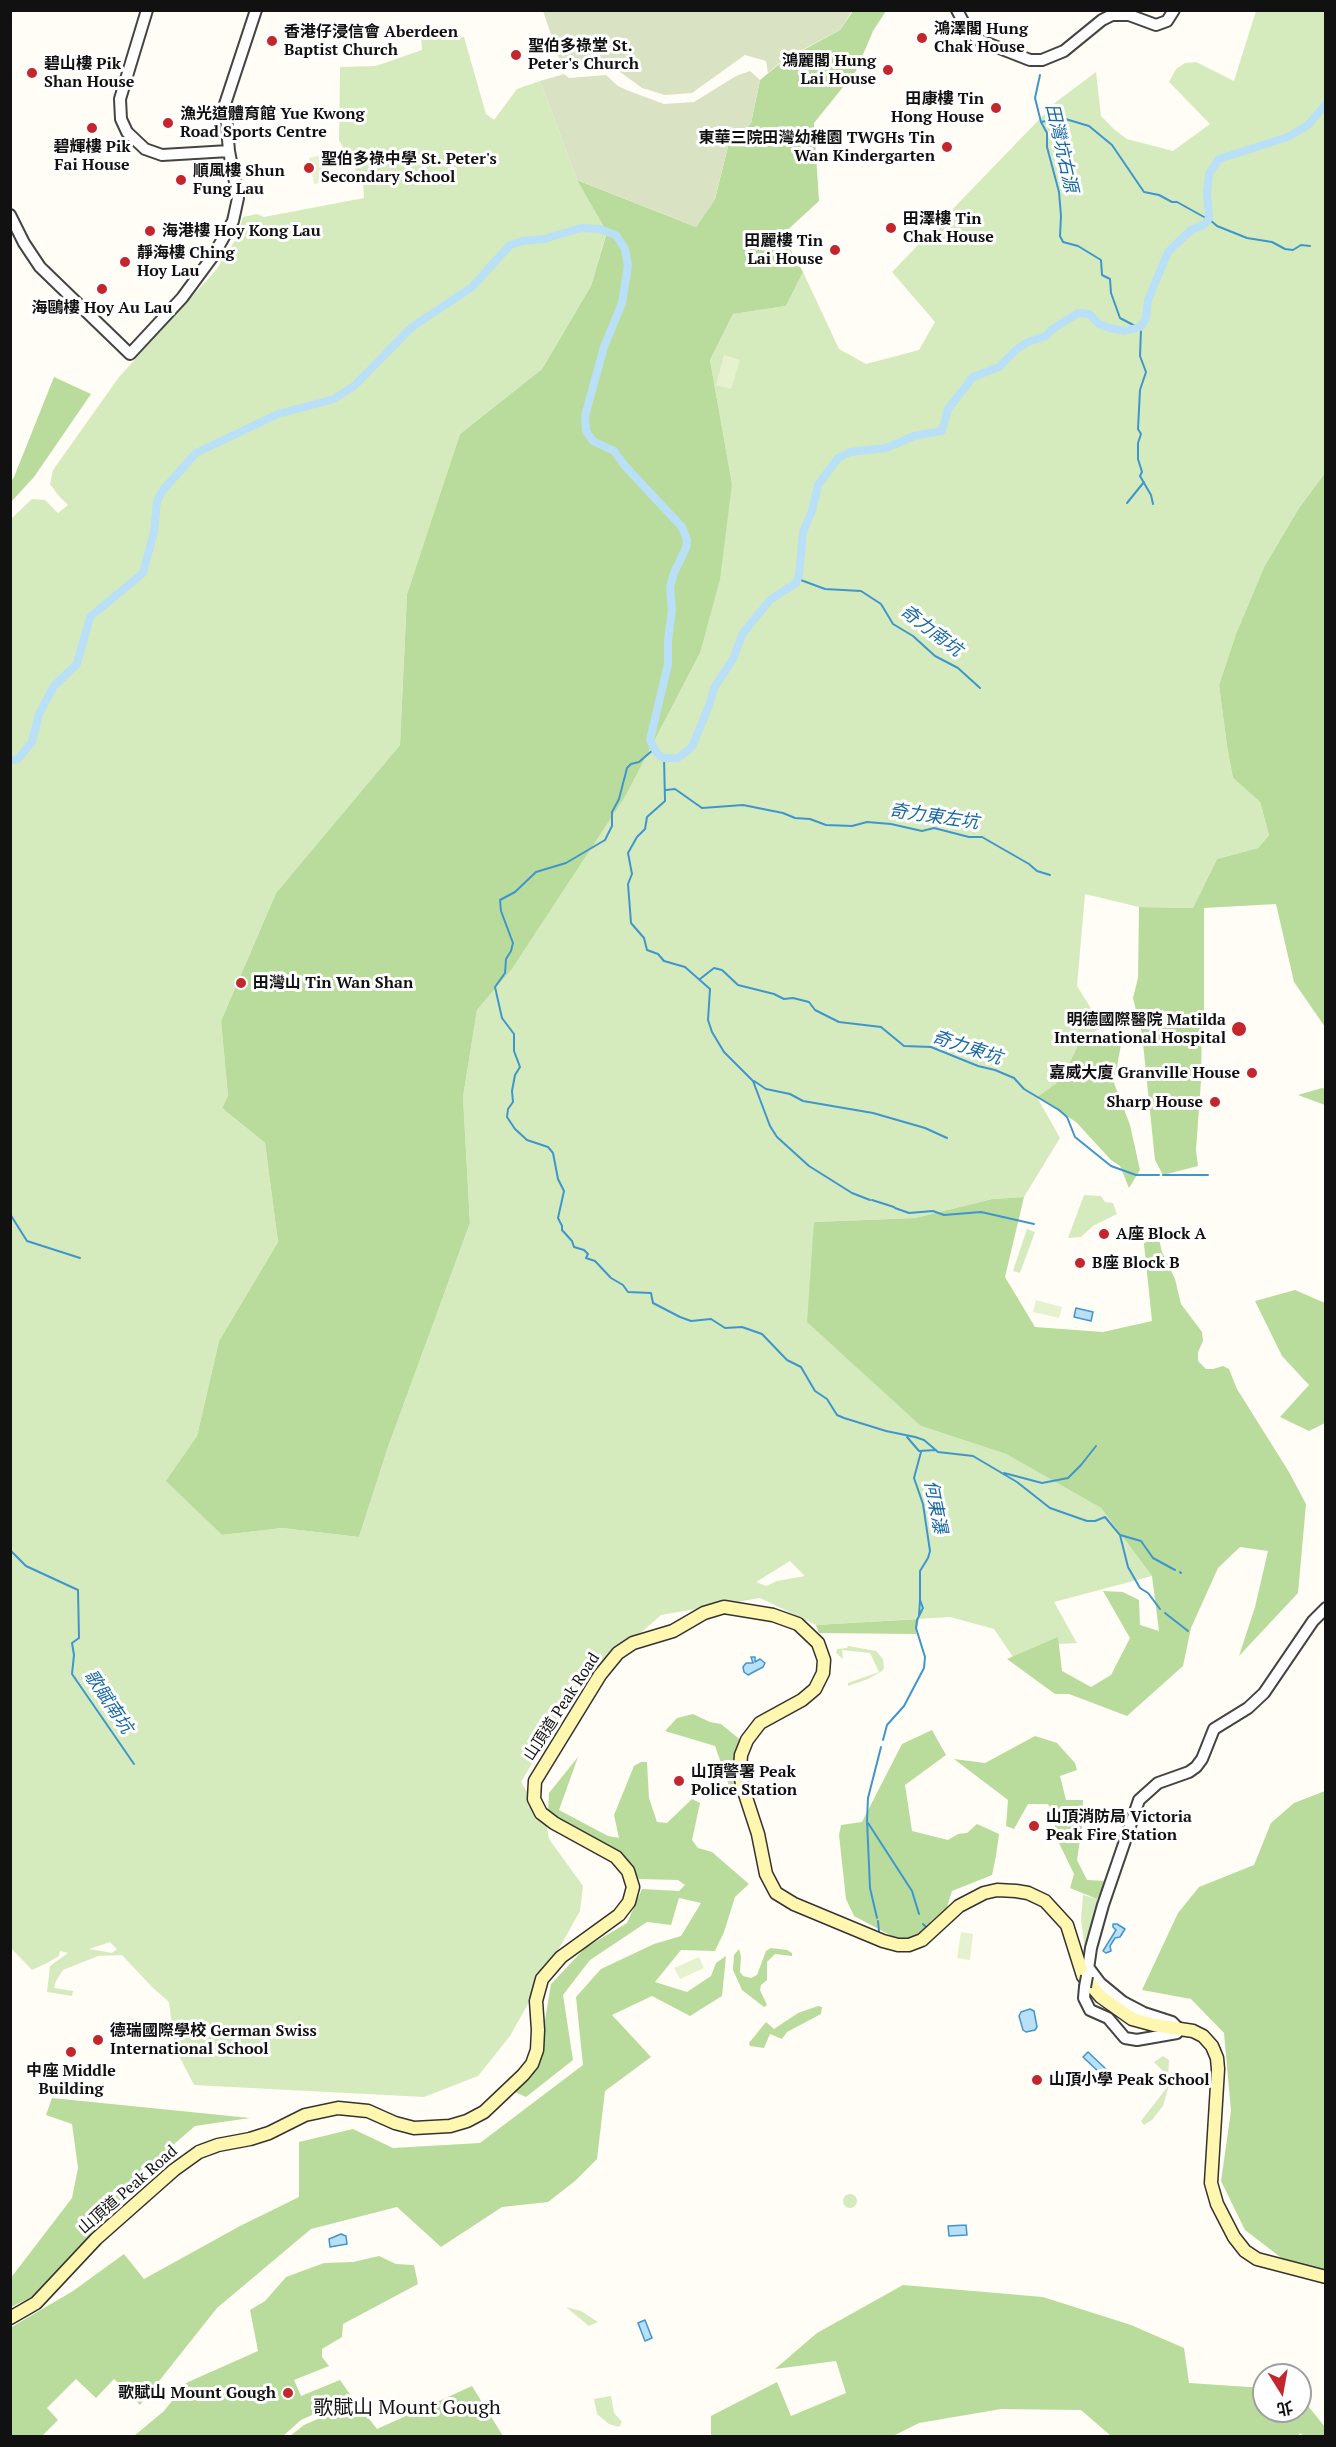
<!DOCTYPE html>
<html>
<head>
<meta charset="utf-8">
<style>
	body { margin:0 }
	#map { position:relative; width:1336px; height:2447px; overflow:hidden; background:#fffdf5; font-family:"PT Serif","Noto Sans TC",serif }
	canvas { display:block }
	.frame { position:absolute; inset:0; border:12px solid #111; pointer-events:none }
	.north { position:absolute; left:1252px; top:2363px; width:60px; height:60px; box-sizing:border-box; background:#fff; border:2px solid #a0a0a0; border-radius:50%; rotate:169deg; font-size:16px; font-weight:700; line-height:24px; text-align:center; color:#111 }
	.north::after { content:''; display:block; margin:auto; width:21px; height:27px; background:#c4262e; clip-path:polygon(50% 0,100% 100%,50% 72%,0 100%) }
</style>
</head>
<body>
<div id="map">
<canvas width="1336" height="2447"></canvas>
<div class="frame"></div>
<div class="north">北</div>
</div>
<script>
const ctx = document.querySelector('canvas').getContext('2d');
ctx.lineJoin = 'round';
function fillPath(path, color) { ctx.fillStyle = color; ctx.fill(path, 'evenodd'); }
const poly = rows => new Path2D(rows.map(r => 'M' + r).join(''));
function strokePath(path, color, width, dash) { ctx.strokeStyle = color; ctx.lineWidth = width; ctx.lineCap = dash ? 'butt' : 'round'; ctx.setLineDash(dash || []); ctx.stroke(path); }
function label(font, color, halo, rows, align = 'center') {
  ctx.font = font + ' "PT Serif","Noto Sans TC",serif'; ctx.lineWidth = 6; ctx.setLineDash([]); ctx.textBaseline = 'middle'; ctx.strokeStyle = halo; ctx.fillStyle = color; for (const [text, x, y, turn = 0] of rows) {
    ctx.save(); ctx.translate(x, y); ctx.rotate((+turn || 0) * Math.PI / 180); ctx.textAlign = isNaN(turn) ? turn : align; if (halo) ctx.strokeText(text, 0, 0); ctx.fillText(text, 0, 0); ctx.restore();
  }
}
const green = poly([
	[1256,11,1325,11,1325,473,1299,508,1264,567,1236,634,1219,685,1227,746,1233,778,1260,802,1269,835,1258,848,1217,859,1193,908,1139,907,1085,894,1077,986,1102,1026,1078,1045,1062,1079,1037,1097,1060,1138,1024,1197,992,1199,915,1218,814,1222,813,1261,921,1426,1006,1454,1101,1508,1152,1576,1054,1602,1077,1643,1040,1645,1022,1670,994,1629,950,1617,816,1625,760,1598,661,1615,575,1690,521,1782,546,1823,549,1839,583,1886,580,1911,510,2036,478,2076,424,2097,194,2085,175,2048,169,2002,152,1987,122,1955,98,1956,63,1970,56,1981,54,1988,73,1991,72,1996,47,1992,50,1966,68,1953,60,1951,59,1956,47,1963,32,1970,11,1948,11,519,32,499,45,500,58,513,68,505,58,495,50,484,53,470,119,377,216,270,236,239,243,217,257,214,264,217,364,198,363,183,339,140,340,67,376,66,422,50,421,36,464,37,486,114,494,120,517,89,540,81,577,180,607,231,591,286,542,369,460,434,407,594,400,745,276,893,221,1021,228,1096,222,1108,265,1143,278,1242,219,1341,197,1436,167,1481,222,1535,282,1528,359,1537,388,1447,470,1223,463,1097,477,1010,512,969,625,797,700,653,732,484,710,360,733,314,786,306,803,272,839,349,866,364,919,350,935,322,892,272,1056,102,1096,72,1101,116,1115,130,1127,139,1173,151,1210,124,1169,82,1176,69,1185,63,1196,62,1234,81],
	[790,1561,805,1576,777,1581,766,1586,756,1582],
	[110,1942,117,1949,112,1953,89,1949],
	[1084,1195,1101,1196,1105,1202,1113,1203,1117,1214,1093,1226,1081,1237,1068,1238],
	[1027,1229,1035,1232,1020,1273,1013,1271],
	[848,1646,876,1651,883,1659,884,1668,882,1671,868,1679,848,1686,848,1683,879,1672,870,1653,842,1650,843,1659,836,1653,837,1649,847,1648],
	[1083,1895,1097,1899,1097,1916,1085,1951,1081,1919],
	[1163,2056,1169,2060,1168,2076,1154,2062],
	[1169,2085,1163,2106,1152,2120,1144,2125,1141,2121],
	'843 2201a7 7 0 1 1 14 0a7 7 0 1 1-14 0Z',
	[566,2307,581,2311,598,2322,589,2326],
	[611,2396,614,2413,622,2422,619,2427,609,2424,597,2414,594,2399]
]);
const forest = poly([
	[853,11,886,11,873,31,856,71,814,123,819,201,782,235,803,272,786,306,733,314,710,360,732,484,720,579,700,653,625,797,512,969,477,1010,463,1097,470,1223,388,1447,359,1537,282,1528,222,1535,166,1481,197,1436,219,1341,278,1242,265,1143,222,1108,228,1096,221,1021,276,893,400,745,407,594,460,434,542,369,591,286,607,232,577,180,696,227,715,199,728,146,751,123,760,80,783,61,840,30],
	[54,377,91,394,34,477,11,502,11,481,14,477],
	[1325,473,1325,1027,1294,982,1276,904,1204,908,1204,1016,1202,1017,1201,1081,1196,1150,1198,1166,1163,1175,1155,1160,1142,1034,1133,998,1138,978,1139,907,1193,908,1217,859,1258,848,1269,835,1260,802,1233,778,1227,746,1219,685,1236,634,1264,567,1299,508],
	[1122,1039,1114,1083,1130,1125,1140,1170,1129,1188,1120,1166,1111,1160,1076,1122,1037,1097,1062,1079,1078,1045],
	[1322,1088,1325,1089,1325,1105,1298,1095],
	[1024,1197,1005,1277,1035,1327,1103,1332,1152,1321,1144,1244,1148,1227,1156,1226,1162,1252,1175,1279,1181,1304,1202,1332,1203,1341,1198,1352,1198,1361,1206,1369,1213,1369,1223,1366,1229,1369,1237,1389,1289,1472,1306,1504,1298,1593,1239,1656,1255,1607,1268,1551,1240,1547,1218,1568,1191,1628,1183,1666,1127,1716,1069,1694,1055,1694,1007,1659,1058,1637,1062,1671,1091,1687,1111,1675,1130,1638,1103,1591,1123,1592,1139,1600,1140,1625,1159,1631,1152,1576,1101,1508,1006,1454,921,1426,807,1322,814,1222,915,1218,992,1199],
	[1295,1290,1325,1303,1325,1423,1309,1431,1280,1417,1309,1385,1282,1356,1255,1301],
	[919,1619,916,1634,819,1633,816,1625],
	[693,1714,710,1722,721,1724,743,1742,739,1784,732,1794,715,1746,665,1731,677,1718],
	[932,1730,946,1755,905,1785,912,1831,948,1840,958,1834,967,1833,977,1824,999,1834,996,1856,992,1875,952,1891,947,1907,931,1921,920,1935,901,1941,854,1916,846,1899,839,1835,841,1825,862,1822,902,1744],
	[1035,1736,1057,1743,1075,1763,1077,1770,1060,1776,1066,1800,1083,1800,1082,1826,1077,1860,1087,1880,1107,1881,1097,1899,1070,1888,1074,1874,1057,1839,1053,1813,1048,1804,1028,1804,1014,1829,1006,1826,1008,1800,954,1759,985,1763],
	[578,1757,559,1810,608,1836,619,1838,614,1815,634,1766,641,1762,647,1762,649,1798,657,1822,667,1823,692,1799,700,1803,692,1840,698,1848,712,1852,749,1884,735,1897,724,1932,715,1951,681,1950,655,1982,687,1992,711,1976,716,1963,726,1956,722,1996,690,2016,652,1996,612,2015,651,2057,605,2091,597,2159,575,2181,548,2202,502,2207,441,2247,397,2207,311,2229,217,2308,140,2405,114,2379,96,2398,76,2379,47,2408,58,2420,42,2436,11,2436,10,2328,73,2291,124,2254,144,2279,240,2226,299,2197,299,2142,353,2129,393,2148,480,2143,583,2065,576,1997,601,1969,654,1944,681,1936,701,1903,679,1898,671,1925,647,1922,590,1960,563,1995,573,2060,526,2097,515,2092,534,2070,544,2048,545,2020,551,1984,585,1948,627,1923,642,1889,679,1891,685,1885,678,1880,639,1879,626,1859,548,1813,549,1793],
	[1325,1791,1325,2272,1292,2266,1245,2230,1221,2181,1231,2111,1224,2033,1191,1999,1142,1990,1178,1913,1199,1887,1254,1865,1271,1823,1294,1803],
	[771,1948,787,1950,792,1953,792,1956,775,1954,767,1962,767,1980,761,1985,760,1990,767,2005,764,2007,742,1990,733,1970,734,1955,739,1949,741,1957,740,1972,743,1976,751,1978,757,1975,766,1951],
	[818,2006,822,2007,821,2014,787,2032,782,2039,770,2034,764,2048,750,2046,749,2043,766,2022,774,2029,798,2013],
	[52,2098,250,2118,195,2126,143,2171,102,2228,32,2297,11,2307,10,2279,72,2198,78,2168,72,2124,46,2115],
	[379,2256,396,2264,414,2265,418,2284,343,2324,342,2337,322,2349,322,2357,329,2366,294,2380,301,2396,340,2380,352,2397,301,2420,283,2436,134,2436,164,2411,186,2383,258,2351,250,2310,265,2301,286,2277,324,2263,353,2262],
	[903,2285,1043,2297,1131,2325,1184,2348,1189,2383,1264,2388,1264,2411,1300,2411,1300,2396,1325,2427,1325,2436,1304,2436,1300,2433,1298,2436,1111,2436,1081,2410,1001,2409,919,2423,893,2436,711,2436,711,2416,777,2382,791,2416,846,2393,836,2361,775,2369,817,2333],
	[472,2386,503,2436,290,2436,304,2425,356,2402,377,2429]
]);
const cemetery = poly([
	[543,11,543,10,852,11,840,30,783,60,768,73,766,61,745,55,692,93,665,95,642,88,609,64,578,67,561,64],
	[750,71,760,80,751,123,728,146,715,199,696,227,577,180,540,81,564,74,569,78,606,75,618,86,629,91,664,104,694,102,736,76]
]);
const pitch = poly([
	[325,154,330,181,314,184,309,158],
	[724,355,740,360,731,389,716,385],
	[1036,1300,1062,1307,1059,1318,1033,1312],
	[961,1932,973,1934,970,1960,957,1958],
	[699,1957,704,1968,680,1979,674,1968]
]);
const water = poly([
	[1076,1308,1093,1312,1091,1321,1074,1317,1076,1308],
	[751,1657,755,1657,755,1662,760,1659,765,1663,763,1667,748,1675,744,1672,743,1667,746,1663,753,1663,751,1657],
	[1113,1924,1117,1924,1125,1929,1120,1937,1115,1938,1110,1946,1111,1951,1106,1953,1103,1951,1116,1930,1113,1927,1113,1924],
	[1030,2009,1034,2011,1037,2027,1035,2030,1026,2032,1023,2030,1019,2016,1021,2012,1030,2009],
	[1088,2052,1107,2070,1102,2075,1083,2057,1088,2052],
	[966,2225,967,2235,949,2236,948,2226,966,2225],
	[341,2234,346,2236,347,2244,330,2247,329,2239,341,2234],
	[645,2320,652,2338,645,2341,638,2323,645,2320]
]);
const stream = poly([
	[1040,75,1035,98,1041,122,1047,133,1047,147,1059,192,1061,216,1060,236,1063,242,1078,246,1101,260,1102,275,1110,279,1111,293,1120,318,1141,329,1140,356,1146,372,1140,390,1138,429,1141,434,1138,443,1138,459,1142,472,1140,476,1151,495,1153,504],
	[1041,122,1062,118,1089,126,1112,145,1144,192,1159,195,1172,202,1177,202,1204,217],
	[1209,219,1217,226,1247,238,1272,242,1285,249,1293,250,1301,245,1310,246],
	[1127,503,1144,482],
	[798,579,825,589,861,591,881,604,893,624,913,636,935,656,958,668,980,688],
	[654,749,639,762,631,764,627,768,619,799,612,812,612,826,605,840,566,863,536,872,515,892,500,900,501,911,513,943,511,951,506,959,505,973,495,987,502,1018,514,1034,514,1051,520,1067,515,1075,512,1091,513,1102,508,1109,507,1117,515,1129,527,1140,548,1147,553,1153,558,1179,564,1191,558,1218,562,1226,562,1230,572,1241,574,1247,584,1250,588,1254,586,1258,595,1261,611,1278,623,1285,628,1292,651,1293,653,1303,680,1317,691,1321,711,1319,725,1328,742,1327,762,1334,787,1360,801,1367,815,1391,827,1399,837,1415,844,1418,886,1431,915,1437,924,1440,938,1452,973,1456,1017,1482,1050,1508,1087,1521,1095,1521,1105,1517,1120,1535,1128,1567,1140,1588,1148,1593,1160,1609],
	[664,758,665,801,647,817,645,829,637,837,628,853,632,874,628,884,631,923,644,938,647,950,658,954,664,961,685,967,710,989,708,1020,712,1032,724,1052,753,1081,770,1126,777,1137,809,1166,852,1193,870,1200],
	[666,790,675,789,702,808,743,805,783,813,795,818,810,819,826,825,852,826,867,822,891,824,922,831,934,828,969,837,982,837,1029,864,1037,871,1050,875],
	[700,979,714,968,722,970,738,985,774,994,784,999,793,998,809,1002,815,1010,839,1022,881,1027,904,1046,931,1047,978,1066,995,1070,1014,1078,1024,1089,1059,1110,1067,1117,1075,1137,1111,1166,1136,1175,1159,1175],
	[754,1081,766,1089,790,1094,803,1101,873,1113,925,1128,947,1138],
	[1163,1175,1208,1175],
	[872,1200,894,1207],
	[895,1208,909,1213,933,1211,944,1215,981,1212,1034,1224],
	[10,1214,27,1241,80,1258],
	[907,1437,919,1451,936,1450],
	[1004,1473,1042,1483,1068,1478,1081,1465,1096,1446],
	[1120,1535,1141,1541,1153,1558,1175,1570],
	[10,1550,26,1566,78,1590,79,1638,72,1643,74,1655,72,1674,134,1764],
	[1180,1572,1181,1573],
	[1165,1613,1188,1631],
	[919,1615,920,1600],
	[883,1740,887,1725,904,1706,924,1668,925,1657,916,1628,917,1620,923,1608,920,1600,920,1571,928,1558,930,1551,923,1504,914,1478,921,1452],
	[868,1823,912,1891,919,1914],
	[877,1918,870,1888,867,1820,868,1798,881,1747],
	[878,1921,879,1931],
	[923,1924,926,1927]
]);
const canal = poly([
	[10,761,18,759,32,742,39,714,54,686,77,664,90,617,143,573,154,532,157,501,163,490,196,453,278,414,334,399,354,386,412,327,472,287,510,245,523,241,544,239,581,228,599,229,616,235,625,249,628,266,622,303,604,347,585,416,586,431,593,441,614,451,625,466,682,527,687,540,686,548,674,573,670,587,672,610,668,640,668,664,650,740,657,753,663,758,678,758,692,747,710,703,714,688,733,659,743,633,770,600,796,583,799,575,803,532,812,511,818,485,838,458,850,452,886,448,914,436,942,431,948,409,973,377,999,367,1017,349,1028,342,1046,336,1051,330,1078,313,1089,314,1099,324,1109,328,1125,331,1140,327,1146,319,1148,300,1168,252,1191,230,1205,224,1209,218,1207,193,1209,174,1219,159,1288,137,1308,125,1326,104]
]);
const tertiary = poly([
	[147,10,120,99,121,119,127,132,145,149,162,155,229,151],
	[957,10,968,31,979,40,1030,60,1042,60,1064,51,1102,20,1112,15,1129,15,1156,25,1167,21,1174,10],
	[10,215,24,243,40,267,130,354,182,298,213,256,233,221,238,198,229,151,225,104,256,10],
	[1088,1967,1100,1983,1123,2002,1144,2013,1172,2022,1177,2027],
	[1087,1976,1091,1948,1103,1905,1139,1800,1158,1783,1189,1772,1196,1767,1202,1759,1214,1729,1248,1708,1264,1693,1313,1621,1326,1608],
	[1085,1987,1084,1998,1090,2010,1108,2018,1125,2038,1137,2040,1177,2033]
]);
const secondary = poly([
	[10,2318,36,2303,96,2239,174,2170,199,2152,218,2145,250,2139,269,2133,305,2115,338,2108,368,2111,395,2123,414,2128,450,2126,467,2121,484,2112,523,2075,532,2064,537,2050,538,2030,536,2001,542,1979,561,1957,619,1915,629,1902,633,1887,628,1871,616,1857,554,1823,541,1813,534,1799,535,1781,600,1675,618,1653,633,1643,673,1631,704,1613,724,1607,773,1615,798,1624,818,1643,824,1660,823,1673,815,1689,802,1700,760,1723,747,1740,741,1755,740,1769,742,1785,758,1834,766,1874,776,1893,794,1904,883,1941,898,1945,909,1945,922,1940,959,1906,984,1893,997,1890,1016,1891,1028,1893,1045,1901,1067,1925,1083,1976,1101,1997,1132,2019,1154,2025,1193,2031,1203,2036,1212,2046,1217,2058,1218,2069,1211,2183,1217,2204,1234,2237,1245,2251,1257,2259,1326,2277]
]);
const tertiaryBridge = poly([
	[1085,1987,1087,1976]
]);
const markers = [
	[922,38,6,"#c4262e"],
	[272,41,6,"#c4262e"],
	[516,55,6,"#c4262e"],
	[888,70,6,"#c4262e"],
	[32,73,6,"#c4262e"],
	[996,108,6,"#c4262e"],
	[168,123,6,"#c4262e"],
	[92,128,6,"#c4262e"],
	[947,147,6,"#c4262e"],
	[309,168,6,"#c4262e"],
	[181,180,6,"#c4262e"],
	[891,228,6,"#c4262e"],
	[150,231,6,"#c4262e"],
	[835,250,6,"#c4262e"],
	[125,262,6,"#c4262e"],
	[102,289,6,"#c4262e"],
	[241,983,6,"#c4262e"],
	[1239,1029,8,"#c4262e"],
	[1252,1073,6,"#c4262e"],
	[1215,1102,6,"#c4262e"],
	[1104,1234,6,"#c4262e"],
	[1080,1263,6,"#c4262e"],
	[679,1781,6,"#c4262e"],
	[1034,1826,6,"#c4262e"],
	[98,2040,6,"#c4262e"],
	[71,2052,6,"#c4262e"],
	[1037,2080,6,"#c4262e"],
	[288,2393,6,"#c4262e"]
];
const poiNames = [
	["鴻澤閣 Hung",934,29],
	["Chak House",934,47],
	["香港仔浸信會 Aberdeen",284,32],
	["Baptist Church",284,50],
	["聖伯多祿堂 St.",528,46],
	["Peter's Church",528,64],
	["鴻麗閣 Hung",876,61,"right"],
	["Lai House",876,79,"right"],
	["碧山樓 Pik",44,64],
	["Shan House",44,82],
	["田康樓 Tin",984,99,"right"],
	["Hong House",984,117,"right"],
	["漁光道體育館 Yue Kwong",180,114],
	["Road Sports Centre",180,132],
	["東華三院田灣幼稚園 TWGHs Tin",935,138,"right"],
	["Wan Kindergarten",935,156,"right"],
	["碧輝樓 Pik",92,147,"center"],
	["Fai House",92,165,"center"],
	["聖伯多祿中學 St. Peter's",321,159],
	["Secondary School",321,177],
	["順風樓 Shun",193,171],
	["Fung Lau",193,189],
	["田澤樓 Tin",903,219],
	["Chak House",903,237],
	["海港樓 Hoy Kong Lau",162,231],
	["田麗樓 Tin",823,241,"right"],
	["Lai House",823,259,"right"],
	["靜海樓 Ching",137,253],
	["Hoy Lau",137,271],
	["海鷗樓 Hoy Au Lau",102,308,"center"],
	["田灣山 Tin Wan Shan",253,983],
	["明德國際醫院 Matilda",1226,1020,"right"],
	["International Hospital",1226,1038,"right"],
	["嘉威大廈 Granville House",1240,1073,"right"],
	["Sharp House",1203,1102,"right"],
	["A座 Block A",1116,1234],
	["B座 Block B",1092,1263],
	["山頂警署 Peak",691,1772],
	["Police Station",691,1790],
	["山頂消防局 Victoria",1046,1817],
	["Peak Fire Station",1046,1835],
	["德瑞國際學校 German Swiss",110,2031],
	["International School",110,2049],
	["中座 Middle",71,2071,"center"],
	["Building",71,2089,"center"],
	["山頂小學 Peak School",1049,2080],
	["歌賦山 Mount Gough",276,2393,"right"]
];
const streetNames = [
	["山頂道 Peak Road",562,1707,-57],
	["山頂道 Peak Road",128,2190,-41]
];
const waterNames = [
	["田灣坑右源",1061,148,77],
	["奇力南坑",931,631,37],
	["奇力東左坑",934,817,8],
	["奇力東坑",967,1048,18],
	["何東瀑",935,1507,79],
	["歌賦南坑",108,1702,56]
];
const quarterNames = [
	["歌賦山 Mount Gough",407,2408]
];
fillPath(green, '#d5ebbd');
fillPath(forest, '#b9dc9c');
fillPath(cemetery, '#d9e3c4');
fillPath(pitch, '#e6f2cf');
fillPath(water, '#b9e0f7');
strokePath(water, '#3f96cf', 1.5);
strokePath(stream, '#3f96cf', 2);
strokePath(canal, '#b9e0f7', 8);
strokePath(tertiary, '#444', 14);
strokePath(secondary, '#333', 15);
strokePath(tertiary, '#fff', 10);
strokePath(secondary, '#fff6b0', 12);
strokePath(tertiaryBridge, '#444', 14, []);
strokePath(tertiaryBridge, '#fff', 10);
for (const [x, y, r, color] of markers) { const dot = new Path2D(); dot.arc(x, y, r, 0, 2 * Math.PI); ctx.fillStyle = color; ctx.fill(dot); strokePath(dot, '#fff', 2); }
label('bold 16px', '#111', '#fff', poiNames, 'left');
label('16px', '#111', '#fff', streetNames);
label('italic 18px', '#1768a6', '#fff', waterNames);
label('20px', '#111', '#fff', quarterNames);
</script>
</body>
</html>
